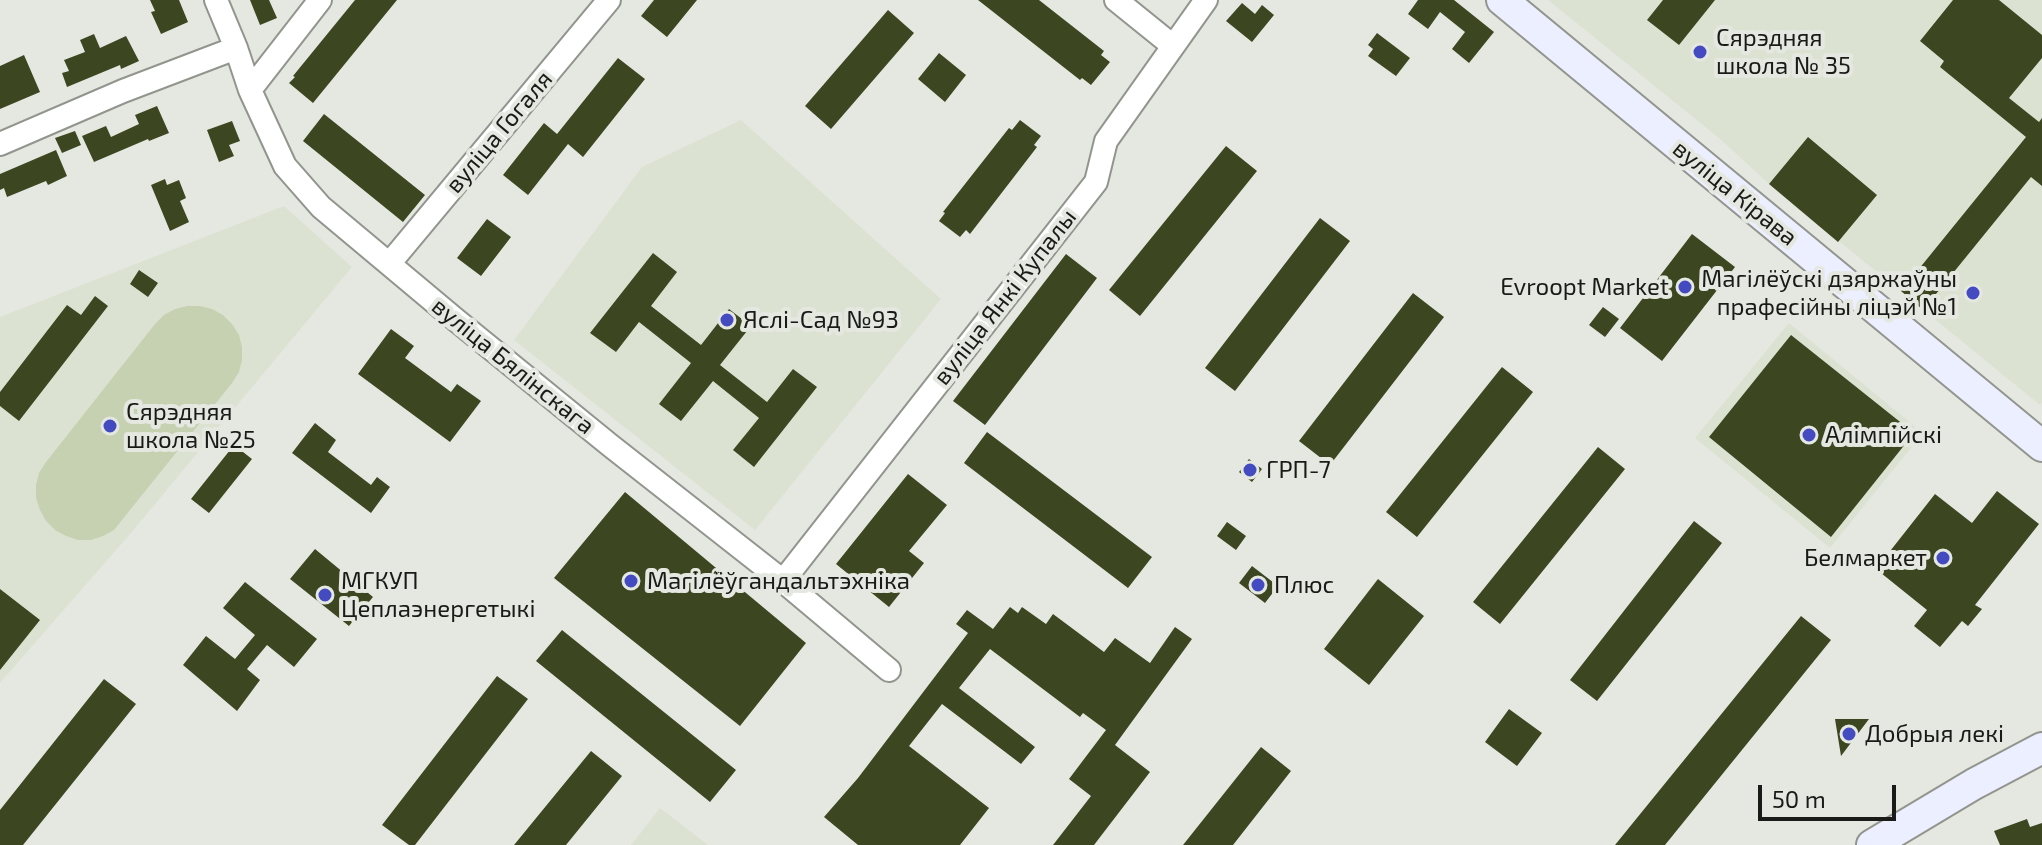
<!DOCTYPE html>
<html>
<head>
<meta charset="utf-8">
<style>
	body { margin:0 }
	#map { position:relative; width:2042px; height:845px; overflow:hidden; background:#e5e8e0; font-family:"Exo 2",sans-serif }
	canvas { display:block }
	.scale { position:absolute; left:1758px; top:785px; width:138px; height:36px; box-sizing:border-box; border:4px solid #1a1b18; border-top:0; padding-left:10px; font-size:24px; line-height:28px; white-space:nowrap; color:#1a1b18; -webkit-text-stroke:6px #e5e8e0; paint-order:stroke }
</style>
</head>
<body>
<div id="map">
<canvas width="2042" height="845"></canvas>
<div class="scale">50 m</div>
</div>
<script>
const ctx = document.querySelector('canvas').getContext('2d');
ctx.lineJoin = 'round';
function fillPath(path, color) { ctx.fillStyle = color; ctx.fill(path, 'evenodd'); }
const poly = rows => new Path2D(rows.map(r => 'M' + r).join(''));
function strokePath(path, color, width, dash) { ctx.strokeStyle = color; ctx.lineWidth = width; ctx.lineCap = dash ? 'butt' : 'round'; ctx.setLineDash(dash || []); ctx.stroke(path); }
function label(font, color, halo, rows, align = 'center') {
  ctx.font = font + ' "Exo 2",sans-serif'; ctx.lineWidth = 8; ctx.setLineDash([]); ctx.textBaseline = 'middle'; ctx.strokeStyle = halo; ctx.fillStyle = color; for (const [text, x, y, turn = 0] of rows) {
    ctx.save(); ctx.translate(x, y); ctx.rotate((+turn || 0) * Math.PI / 180); ctx.textAlign = isNaN(turn) ? turn : align; if (halo) ctx.strokeText(text, 0, 0); ctx.fillText(text, 0, 0); ctx.restore();
  }
}
const built = poly([
	[1548,0,2042,0,2042,402,2040,405,1769,184,1719,138],
	[741,120,941,299,755,530,514,340,642,167],
	[284,206,352,267,130,534,0,683,0,317],
	[1789,323,1923,433,1830,548,1695,438],
	[660,808,708,845,631,845]
]);
const green = poly([
	[187,306,200,306,212,309,223,315,232,324,239,335,242,347,242,360,239,372,232,383,114,530,103,536,91,540,78,540,66,536,55,530,46,521,40,510,36,498,36,485,39,473,46,462,155,324,164,315,175,309]
]);
const building = poly([
	[150,0,179,0,188,22,161,34,151,12,155,11],
	[250,0,269,0,277,18,260,25],
	[355,0,397,0,313,103,289,83,295,77,293,76],
	[654,0,697,0,667,37,641,16],
	[978,0,1039,0,1104,51,1101,55,1110,62,1091,85,1082,78,1080,80],
	[1418,0,1454,0,1494,32,1469,63,1452,49,1465,32,1440,12,1428,29,1408,14],
	[1663,0,1715,0,1679,45,1647,20],
	[1953,0,1999,0,2042,35,2042,58,2009,98,2039,122,2042,118,2042,186,2031,177,1923,310,1901,291,2026,137,1940,67,1944,61,1920,41],
	[1242,3,1255,14,1262,5,1274,15,1252,42,1226,21],
	[888,10,914,33,831,129,805,106],
	[1377,33,1410,58,1396,76,1368,56,1373,49,1368,45],
	[94,34,100,48,126,36,139,61,121,69,120,65,67,87,62,73,69,71,64,60,85,52,80,40],
	[939,53,966,75,945,102,918,79],
	[24,55,40,92,0,109,0,66],
	[618,58,645,79,583,157,568,144,528,195,503,175,544,123,557,134],
	[157,106,169,133,149,141,148,139,94,162,82,136,106,126,111,137,139,124,135,115],
	[324,114,425,195,403,222,303,141],
	[1020,120,1041,136,1034,145,1037,147,970,234,966,230,960,237,939,221,945,213,943,212,1009,128,1012,130],
	[232,121,240,141,229,145,234,156,219,162,207,130],
	[75,131,81,145,62,153,55,138],
	[1808,137,1877,195,1838,242,1769,184],
	[1226,146,1257,171,1140,316,1109,290],
	[56,150,67,176,48,185,46,181,7,197,4,188,0,190,0,174],
	[165,179,167,185,179,180,186,198,180,201,189,222,170,231,151,185],
	[1320,218,1350,241,1235,391,1205,368],
	[487,219,511,237,481,276,457,258],
	[1692,234,1735,267,1662,361,1620,328],
	[653,253,677,272,651,306,701,345,729,309,751,326,720,365,767,402,793,369,817,387,754,467,733,450,759,418,713,381,681,421,659,404,691,363,639,322,616,352,590,333],
	[1066,254,1097,278,985,425,953,401],
	[139,270,158,283,148,297,130,284],
	[1413,293,1444,317,1330,465,1299,441],
	[95,296,108,306,19,421,0,406,0,392,67,305,81,315],
	[1603,307,1619,319,1605,337,1589,325],
	[391,329,414,346,405,358,451,392,457,384,481,401,450,442,358,374],
	[1791,335,1914,433,1831,537,1709,437],
	[1502,367,1533,392,1417,537,1386,512],
	[315,423,336,440,328,452,371,485,377,477,390,487,371,513,292,453],
	[987,432,1152,557,1128,588,964,463],
	[234,445,252,459,209,513,191,499],
	[1598,447,1625,469,1500,624,1473,602],
	[1249,459,1262,469,1252,482,1239,472],
	[908,474,947,505,909,551,924,563,889,607,836,564],
	[1997,491,2039,524,1975,605,1982,609,1968,626,1962,621,1940,647,1914,626,1927,610,1876,569,1935,494,1972,523],
	[625,492,806,643,740,726,554,578],
	[1694,521,1722,543,1597,701,1570,680],
	[1227,522,1246,536,1236,550,1217,536],
	[315,549,373,597,349,626,290,579],
	[1252,566,1278,586,1265,603,1239,583],
	[1378,579,1424,616,1369,685,1324,649],
	[245,582,317,639,294,667,267,645,247,669,260,680,237,711,183,665,206,636,235,659,255,635,223,608],
	[0,589,40,620,0,670],
	[1010,607,1018,613,1022,607,1046,624,1053,614,1104,652,1115,638,1150,663,1175,627,1192,639,1115,745,1150,772,1094,845,1053,845,1091,796,1069,779,1106,730,1083,713,1080,717,990,649,959,688,1035,747,1021,764,942,704,909,746,989,808,960,845,858,845,824,817,858,778,968,633,956,624,967,610,993,629],
	[1801,616,1831,640,1665,845,1615,845],
	[562,630,736,770,710,802,536,661],
	[497,676,528,699,415,845,409,845,382,825],
	[104,679,136,704,23,845,0,845,0,810],
	[1509,709,1542,733,1517,766,1485,742],
	[1835,719,1869,719,1841,756],
	[1261,747,1291,771,1233,845,1183,845],
	[591,751,622,776,566,845,514,845],
	[2027,819,2030,827,2042,823,2042,845,2000,845,1994,831]
]);
const street = poly([
	[216,0,236,48,250,90,285,166,321,207,456,320,611,446,783,581,889,670],
	[1116,0,1173,46],
	[250,90,320,0],
	[0,144,123,91,236,48],
	[389,264,609,0],
	[783,581,1096,182,1106,141,1206,0]
]);
const secondary = poly([
	[1502,0,2042,446],
	[1872,845,1974,784,2042,748]
]);
const markers = [
	[1700,52,8,"#444bc0"],
	[1685,287,8,"#444bc0"],
	[1973,293,8,"#444bc0"],
	[727,320,8,"#444bc0"],
	[110,426,8,"#444bc0"],
	[1809,435,8,"#444bc0"],
	[1250,470,8,"#444bc0"],
	[1943,558,8,"#444bc0"],
	[631,581,8,"#444bc0"],
	[1258,585,8,"#444bc0"],
	[325,595,8,"#444bc0"],
	[1849,734,8,"#444bc0"]
];
const poiNames = [
	["Сярэдняя",1716,38],
	["школа № 35",1716,66],
	["Магілёўскі дзяржаўны",1957,279,"right"],
	["прафесійны ліцэй №1",1957,307,"right"],
	["Evroopt Market",1669,287,"right"],
	["Яслі-Сад №93",743,320],
	["Сярэдняя",126,412],
	["школа №25",126,440],
	["Алімпійскі",1825,435],
	["ГРП-7",1266,470],
	["Белмаркет",1927,558,"right"],
	["МГКУП",341,581],
	["Цеплаэнергетыкі",341,609],
	["Магілёўгандальтэхніка",647,581],
	["Плюс",1274,585],
	["Добрыя лекі",1865,734]
];
const streetNames = [
	["вуліца Гогаля",499,132,-50],
	["вуліца Кірава",1735,193,39],
	["вуліца Янкі Купалы",1005,297,-52],
	["вуліца Бялінскага",513,366,39]
];
fillPath(built, '#dce2d2');
fillPath(green, '#c6d1b1');
fillPath(building, '#3c4722');
strokePath(street, '#92958d', 26);
strokePath(secondary, '#92958d', 34);
strokePath(street, '#fff', 22);
strokePath(secondary, '#ecefff', 30);
for (const [x, y, r, color] of markers) { const dot = new Path2D(); dot.arc(x, y, r, 0, 2 * Math.PI); ctx.fillStyle = color; ctx.fill(dot); strokePath(dot, '#e5e8e0', 3); }
label('24px', '#1a1b18', '#e5e8e0', poiNames, 'left');
label('24px', '#1a1b18', '#e5e8e0', streetNames);
</script>
</body>
</html>
